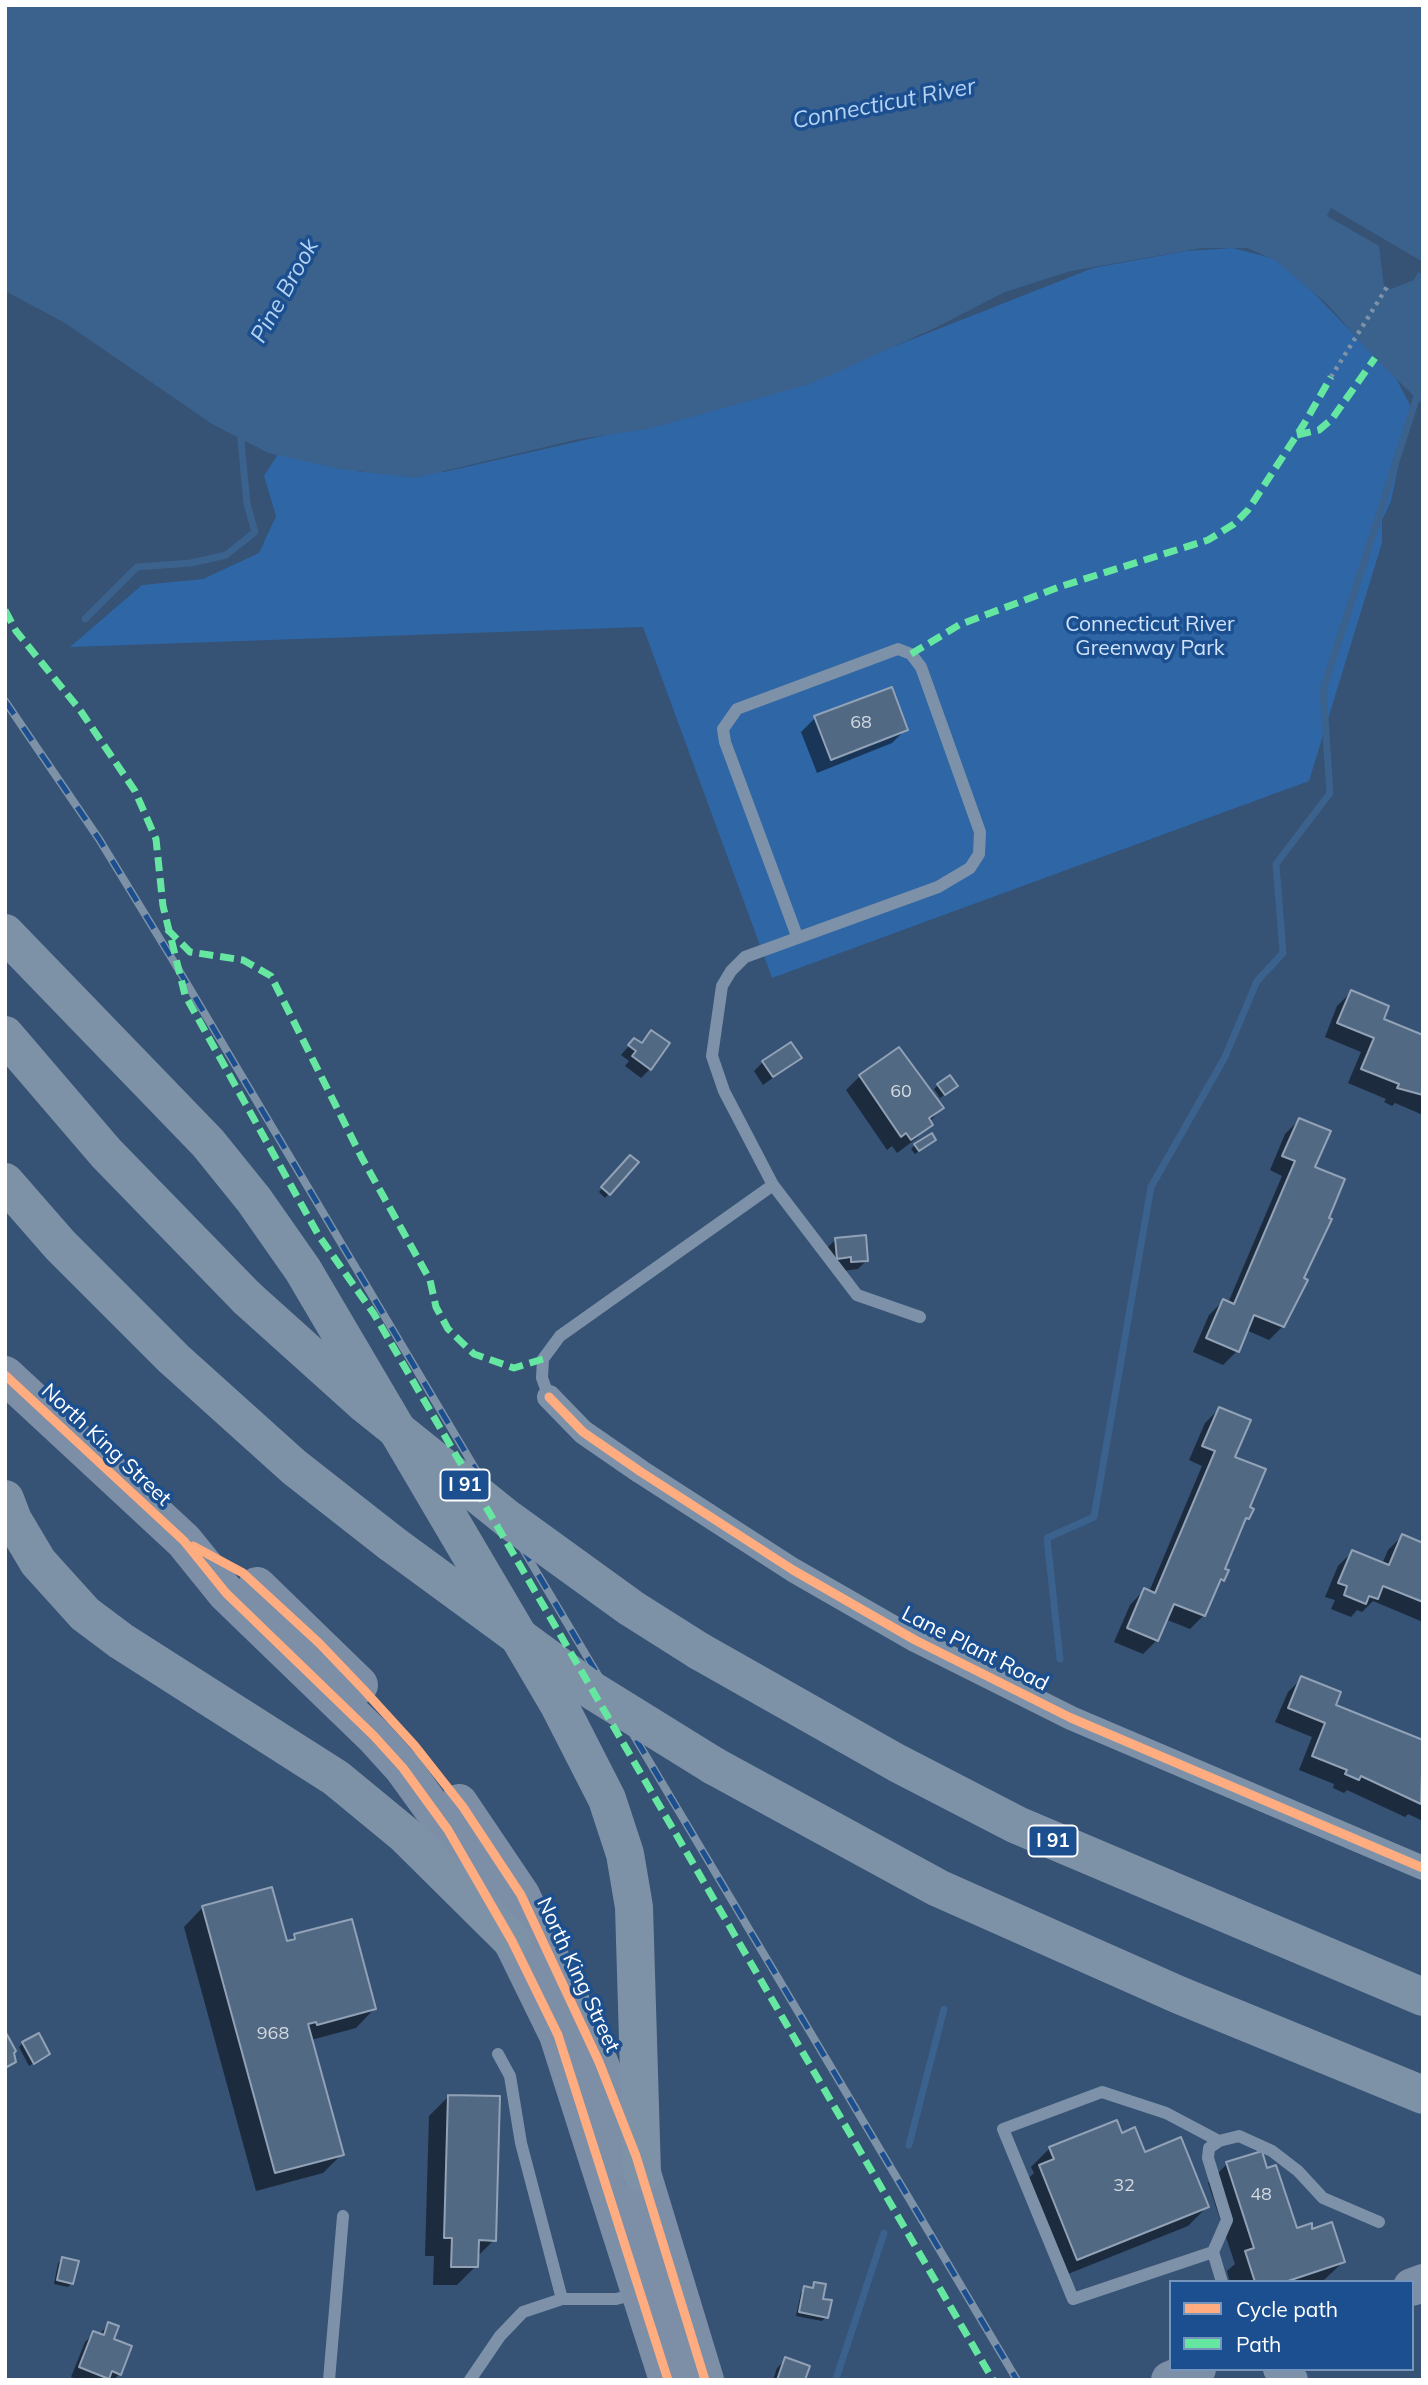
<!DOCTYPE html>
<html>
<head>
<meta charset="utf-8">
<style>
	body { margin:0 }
	#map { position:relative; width:1428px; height:2385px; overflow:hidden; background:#365274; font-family:Mulish,sans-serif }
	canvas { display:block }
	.frame { position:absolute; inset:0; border:7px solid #fff; pointer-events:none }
	.legend { position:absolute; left:1169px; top:2280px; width:245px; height:91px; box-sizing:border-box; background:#1b4f8f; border:2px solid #7695bc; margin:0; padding:9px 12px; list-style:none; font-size:21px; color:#fff }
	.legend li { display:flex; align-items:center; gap:14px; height:35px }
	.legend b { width:35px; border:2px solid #7695bc }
</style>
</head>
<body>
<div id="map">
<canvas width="1428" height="2385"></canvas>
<div class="frame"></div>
<ul class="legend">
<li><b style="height:9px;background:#ffac80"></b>Cycle path</li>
<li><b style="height:9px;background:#66e7a1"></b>Path</li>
</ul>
</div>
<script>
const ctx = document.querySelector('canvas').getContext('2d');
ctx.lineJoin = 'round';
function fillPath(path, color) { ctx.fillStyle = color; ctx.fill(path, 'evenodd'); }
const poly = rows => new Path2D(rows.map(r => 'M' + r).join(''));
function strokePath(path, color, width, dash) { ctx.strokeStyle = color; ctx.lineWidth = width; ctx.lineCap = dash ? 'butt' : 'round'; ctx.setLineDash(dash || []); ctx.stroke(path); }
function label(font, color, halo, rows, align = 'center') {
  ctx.font = font + ' Mulish,sans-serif'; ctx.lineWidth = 7; ctx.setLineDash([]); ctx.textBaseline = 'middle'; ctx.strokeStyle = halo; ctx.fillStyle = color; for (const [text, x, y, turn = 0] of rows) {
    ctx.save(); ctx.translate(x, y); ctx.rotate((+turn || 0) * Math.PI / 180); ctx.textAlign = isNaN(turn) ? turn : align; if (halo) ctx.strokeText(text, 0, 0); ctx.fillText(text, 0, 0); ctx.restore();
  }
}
const green = poly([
	[1233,248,1275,259,1308,287,1396,378,1411,407,1391,501,1382,520,1382,543,1309,781,772,978,643,627,70,647,142,585,203,579,259,553,276,516,264,476,284,445,360,472,444,472,711,411,895,346,1093,268,1186,251]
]);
const water = poly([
	[5,5,1423,5,1423,405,1375,358,1327,304,1275,260,1247,248,1202,248,1071,271,1005,292,935,328,810,384,648,429,579,439,415,478,339,469,268,453,212,424,65,323,5,291]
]);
const pier = poly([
	[1331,208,1423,262,1423,274,1418,272,1414,280,1391,289,1384,286,1379,246,1327,216]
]);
const shadow = poly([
	[815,718,906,729,892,743,817,773,801,732],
	[1351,992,1382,1020,1423,1037,1423,1115,1395,1103,1392,1106,1384,1102,1386,1099,1348,1083,1361,1052,1325,1037,1337,1006],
	[652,1032,650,1069,641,1078,625,1066,629,1061,621,1055,634,1040,640,1044],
	[800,1058,763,1085,754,1071,763,1062],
	[860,1076,941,1108,917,1138,897,1153,892,1146,887,1150,846,1090],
	[938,1085,952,1089,940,1098,934,1089],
	[1299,1120,1313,1168,1283,1326,1269,1340,1246,1330,1237,1351,1223,1365,1193,1352,1209,1315,1223,1301,1228,1303,1282,1176,1270,1170,1285,1134],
	[934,1140,915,1154,911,1149,915,1145],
	[630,1157,636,1162,605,1198,599,1192],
	[836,1239,867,1260,858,1269,843,1271,842,1266,829,1267,827,1248],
	[1219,1409,1248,1508,1248,1518,1242,1524,1223,1570,1223,1580,1216,1587,1204,1615,1190,1629,1165,1619,1157,1640,1143,1654,1114,1642,1130,1605,1144,1590,1149,1592,1202,1466,1189,1460,1205,1423],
	[1402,1536,1423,1545,1423,1622,1373,1601,1362,1612,1357,1610,1351,1617,1331,1609,1335,1600,1325,1597,1338,1566,1352,1552,1382,1564,1388,1550],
	[1302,1678,1334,1706,1423,1742,1423,1821,1408,1814,1405,1817,1347,1790,1344,1793,1333,1788,1334,1784,1299,1770,1312,1737,1275,1722,1288,1692],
	[271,1889,286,1945,294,1936,374,2009,356,2028,311,2040,342,2154,323,2173,256,2191,184,1927,202,1908],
	[23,2043,48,2054,29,2066,19,2047],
	[448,2097,494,2240,476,2258,476,2266,457,2285,433,2285,434,2256,425,2256,429,2116],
	[1121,2135,1207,2207,1188,2226,1058,2278,1021,2185,1034,2173,1031,2167,1050,2148],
	[1227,2164,1266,2170,1296,2230,1310,2231,1343,2262,1324,2280,1230,2282,1227,2271,1235,2264,1208,2183],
	[63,2259,72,2283,68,2287,54,2284,58,2263],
	[815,2284,826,2317,822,2321,796,2316,801,2292],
	[109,2324,119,2374,114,2380,79,2380,71,2377,85,2342,94,2333,99,2335],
	[786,2359,803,2380,773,2380,777,2368]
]);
const stream = poly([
	[85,619,137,567,191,563,226,555,255,532,247,504,240,430],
	[1060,1659,1047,1538,1094,1517,1151,1187,1225,1057,1257,981,1283,953,1276,864,1330,793,1323,690,1418,393],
	[909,2145,944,2009],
	[837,2376,884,2233]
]);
const building = poly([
	[892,687,908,730,831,760,814,716,892,687],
	[1351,990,1389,1006,1384,1019,1423,1035,1423,1095,1397,1088,1399,1084,1361,1069,1374,1038,1337,1023,1351,990],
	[651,1030,670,1043,651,1070,632,1056,636,1051,628,1045,634,1038,642,1043,651,1030],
	[791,1042,802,1058,773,1077,762,1061,791,1042],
	[899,1047,944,1108,929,1118,933,1125,911,1140,906,1133,901,1137,859,1075,899,1047],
	[950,1075,958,1086,945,1095,937,1084,950,1075],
	[1299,1118,1331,1131,1315,1167,1345,1179,1329,1218,1332,1219,1304,1278,1308,1280,1284,1327,1254,1315,1239,1352,1206,1338,1223,1299,1234,1304,1295,1161,1282,1156,1299,1118],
	[932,1133,936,1140,919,1151,914,1144,932,1133],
	[630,1155,639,1162,610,1195,601,1187,630,1155],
	[866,1235,868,1261,851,1262,851,1257,837,1259,835,1238,866,1235],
	[1219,1407,1251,1420,1235,1457,1266,1469,1250,1507,1254,1509,1249,1519,1246,1518,1225,1569,1229,1570,1224,1581,1221,1579,1205,1616,1174,1604,1158,1641,1127,1628,1144,1588,1155,1593,1215,1451,1202,1446,1219,1407],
	[1402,1534,1423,1543,1423,1602,1383,1586,1378,1599,1369,1596,1366,1604,1344,1595,1347,1586,1338,1583,1352,1550,1389,1565,1402,1534],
	[1301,1676,1341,1692,1336,1705,1423,1740,1421,1804,1361,1776,1359,1780,1345,1774,1347,1770,1312,1756,1325,1723,1288,1708,1301,1676],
	[272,1887,287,1941,295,1939,294,1934,352,1919,376,2009,317,2025,316,2022,308,2024,344,2155,275,2173,202,1906,272,1887],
	[5,2031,16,2051,14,2053,16,2062,5,2068,5,2031],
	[39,2033,50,2054,34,2064,22,2042,39,2033],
	[448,2095,500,2096,496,2241,479,2240,478,2267,451,2267,452,2238,444,2238,448,2095],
	[1117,2120,1122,2133,1135,2127,1145,2152,1181,2137,1209,2207,1077,2260,1039,2165,1054,2159,1049,2147,1117,2120],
	[1262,2151,1267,2168,1276,2165,1297,2228,1312,2223,1312,2229,1332,2222,1345,2262,1285,2282,1255,2282,1245,2251,1254,2248,1226,2162,1262,2151],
	[62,2257,79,2261,73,2284,57,2280,62,2257],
	[814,2282,826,2284,823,2299,832,2300,828,2318,799,2312,804,2286,813,2288,814,2282],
	[108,2322,119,2326,114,2339,132,2346,121,2375,112,2371,109,2379,79,2367,93,2331,104,2335,108,2322],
	[785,2357,810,2366,805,2380,777,2380,785,2357]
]);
const path = poly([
	[1331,377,1387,287]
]);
const service = poly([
	[773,1185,857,1295,920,1317],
	[549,1397,542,1378,543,1359,560,1336,773,1185,724,1091,712,1056,722,986,731,971,745,957,938,887,970,868,979,854,980,832,921,667,911,654,898,649,737,709,723,729,725,742,797,936],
	[498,2054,510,2076,521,2143,562,2299],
	[1213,2252,1073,2299,1003,2129,1102,2092,1166,2113,1219,2141],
	[1222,2282,1213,2252,1227,2220,1208,2158,1209,2148,1219,2141,1239,2136,1272,2151,1298,2171,1323,2198,1379,2222],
	[329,2380,343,2216],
	[470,2380,500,2336,523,2312,562,2299,616,2299,636,2294]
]);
const minor = poly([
	[549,1397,583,1432,641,1472,793,1570,915,1640,1071,1718,1423,1868]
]);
const tertiary = poly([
	[1279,2369,1292,2380]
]);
const primary = poly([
	[5,1375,184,1541,226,1593,374,1736,403,1768,448,1830,512,1941,558,2035,668,2380],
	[257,1586,359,1685],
	[459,1803,521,1895,599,2062,642,2173,705,2380],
	[1412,2287,1423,2283],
	[1170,2380,1197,2369]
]);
const motorway = poly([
	[5,933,208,1143,254,1200,303,1270,559,1705,607,1799,625,1854,634,1907,642,2173],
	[5,1035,106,1153,247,1298],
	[5,1182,60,1245,174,1359,294,1467,391,1543],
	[5,1499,13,1520,38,1562,85,1614,121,1641,336,1778,404,1834,512,1941],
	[699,1651,897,1763,1017,1825,1423,1997],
	[714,1766,938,1888,1179,1995,1423,2095]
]);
const rail = poly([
	[5,701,99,839,174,962,1017,2380]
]);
const motorwayBridge = poly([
	[247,1298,366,1405,508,1519,631,1608,699,1651],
	[391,1543,593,1691,714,1766]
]);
const quiet = poly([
	[1297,435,1319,430,1332,419,1375,358],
	[5,610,16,631,80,710,135,791,156,839,163,906,185,995,319,1236,374,1314,993,2380],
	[911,654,959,625,1059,587,1208,540,1234,524,1248,510,1304,424,1331,377],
	[167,929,190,952,243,960,271,976,362,1158,430,1280,436,1307,448,1329,474,1354,514,1368,543,1359]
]);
const cycleway = poly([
	[5,1375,184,1541,226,1593,374,1736,403,1768,448,1830,512,1941,558,2035,668,2380],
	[549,1397,583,1432,641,1472,793,1570,915,1640,1071,1718,1423,1868],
	[193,1546,243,1573,319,1643,363,1689,415,1746,463,1807,521,1895,599,2062,636,2156,705,2380]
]);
const numberNames = [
	["68",861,723],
	["60",901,1092],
	["968",273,2034],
	["32",1124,2186],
	["48",1261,2195]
];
const shields = [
	[465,1485,49],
	[1053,1841,49]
];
const shieldNames = [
	["I 91",465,1485],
	["I 91",1053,1841]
];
const parkNames = [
	["Connecticut River",1150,625],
	["Greenway Park",1150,649]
];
const streetNames = [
	["North King Street",106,1445,43],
	["Lane Plant Road",975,1649,27],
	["North King Street",578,1975,65]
];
const waterNames = [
	["Connecticut River",884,104,-11],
	["Pine Brook",285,291,-61]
];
fillPath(green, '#2f66a5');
fillPath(water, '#3b618d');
fillPath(pier, '#365274');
fillPath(shadow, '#0007');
strokePath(stream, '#3b618d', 7);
fillPath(building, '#526984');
strokePath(building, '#92a2b6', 2);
strokePath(path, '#7d92a8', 4.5, [3.5, 5]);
strokePath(service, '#7d92a8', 12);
strokePath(minor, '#7d92a8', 24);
strokePath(tertiary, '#7d92a8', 32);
strokePath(primary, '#7d8ea7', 38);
strokePath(motorway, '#7e92a7', 38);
strokePath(rail, '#7e92a7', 8);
strokePath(rail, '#1b4f8f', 5, [16]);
strokePath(motorwayBridge, '#7e92a7', 38);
strokePath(quiet, '#66e7a1', 7, [14, 7]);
strokePath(cycleway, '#ffac80', 9);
label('18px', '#d4dae0', null, numberNames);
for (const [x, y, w] of shields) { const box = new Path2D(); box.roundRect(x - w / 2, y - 15.5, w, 31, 5); ctx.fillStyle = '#1b4f8f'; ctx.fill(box); strokePath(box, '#fff', 2); }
label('bold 19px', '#fff', null, shieldNames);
label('21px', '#cfe3fa', '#1b4f8f', parkNames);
label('21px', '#fff', '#1b4f8f', streetNames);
label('italic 23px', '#b5d3f5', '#1b4f8f', waterNames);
</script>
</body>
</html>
